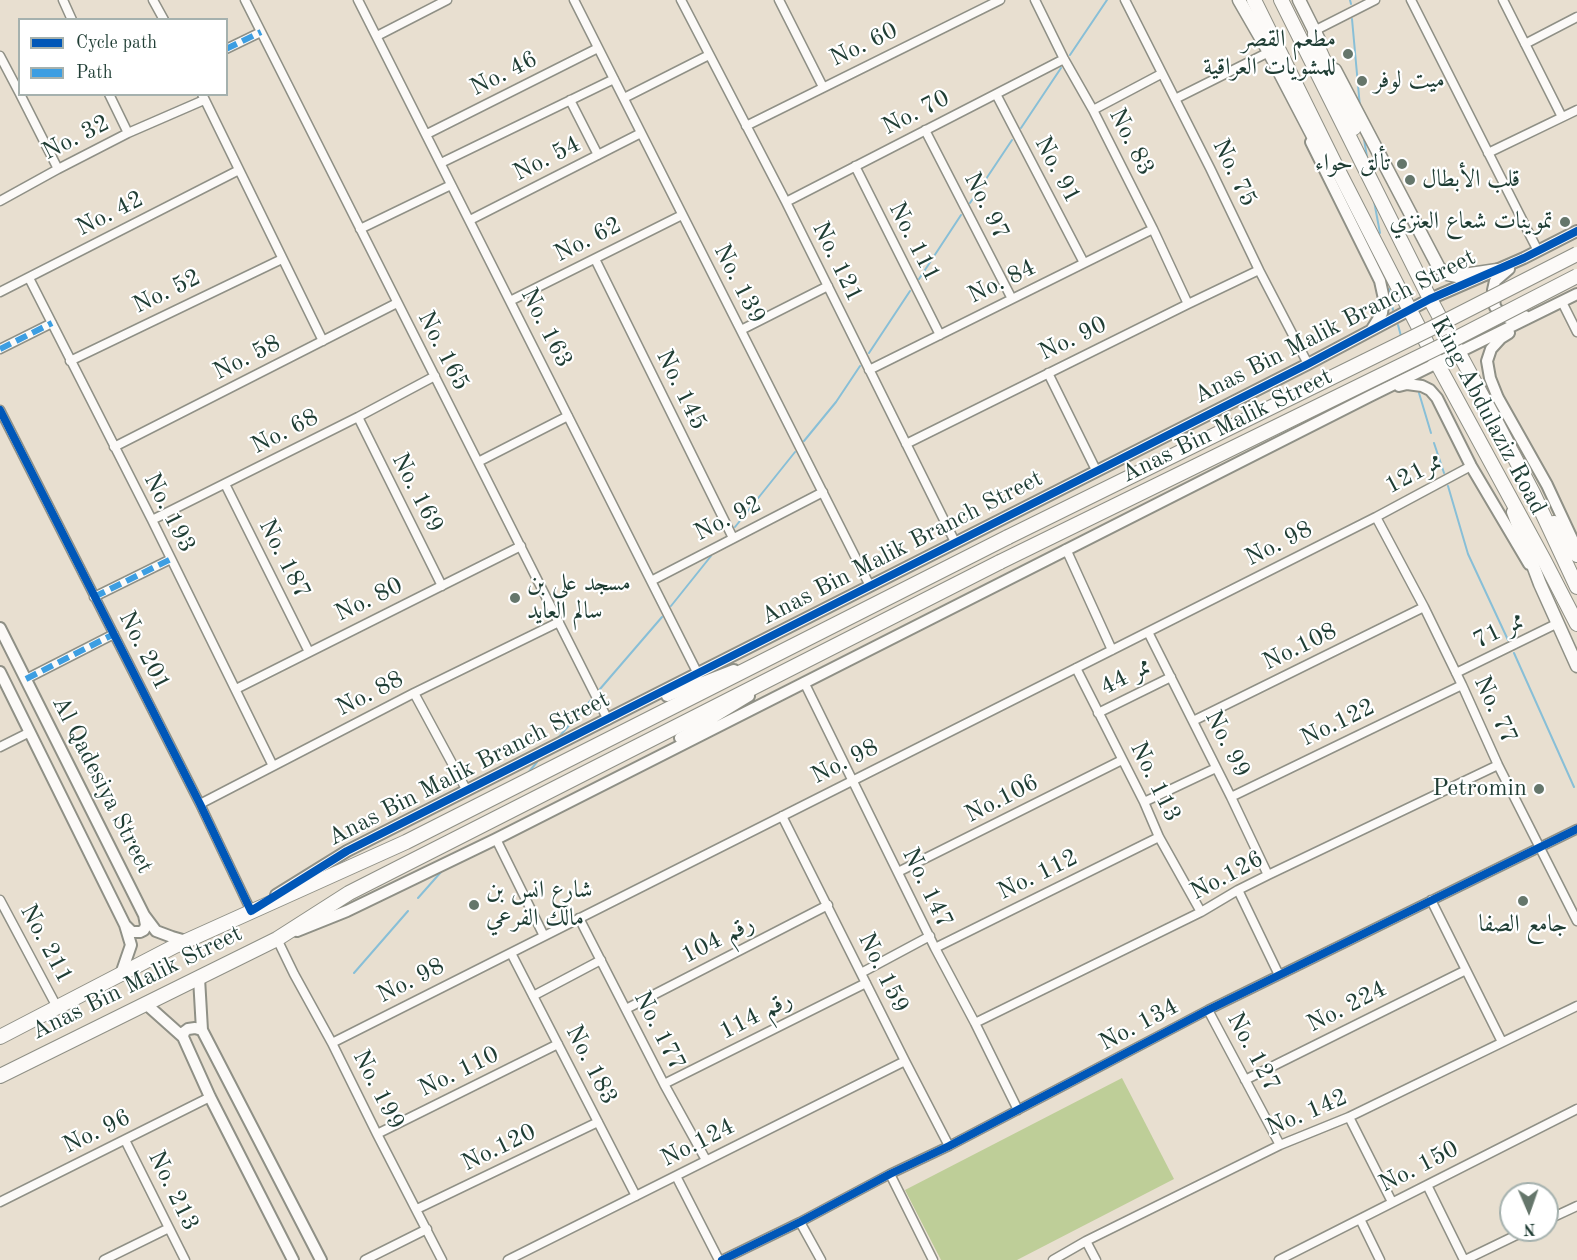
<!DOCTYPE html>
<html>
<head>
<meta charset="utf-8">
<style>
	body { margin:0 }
	#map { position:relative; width:1577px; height:1260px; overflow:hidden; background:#e8dfd0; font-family:"Old Standard TT",serif }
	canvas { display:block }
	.legend { position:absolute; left:18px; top:18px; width:210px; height:78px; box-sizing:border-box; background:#fff; border:2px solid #a5b1ae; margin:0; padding:8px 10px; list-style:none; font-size:18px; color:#1f3d34 }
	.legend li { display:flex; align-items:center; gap:12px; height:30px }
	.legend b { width:30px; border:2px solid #a5b1ae }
	.north { position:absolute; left:1499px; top:1182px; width:60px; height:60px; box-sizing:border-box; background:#fff; border:2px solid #a5b1ae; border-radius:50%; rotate:178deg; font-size:16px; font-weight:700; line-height:24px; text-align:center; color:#1f3d34 }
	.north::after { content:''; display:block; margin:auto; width:21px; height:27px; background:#65766b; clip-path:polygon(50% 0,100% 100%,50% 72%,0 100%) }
</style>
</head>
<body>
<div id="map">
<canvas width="1577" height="1260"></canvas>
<ul class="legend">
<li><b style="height:8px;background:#0057b8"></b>Cycle path</li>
<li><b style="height:8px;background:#3c9ee2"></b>Path</li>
</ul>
<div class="north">N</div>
</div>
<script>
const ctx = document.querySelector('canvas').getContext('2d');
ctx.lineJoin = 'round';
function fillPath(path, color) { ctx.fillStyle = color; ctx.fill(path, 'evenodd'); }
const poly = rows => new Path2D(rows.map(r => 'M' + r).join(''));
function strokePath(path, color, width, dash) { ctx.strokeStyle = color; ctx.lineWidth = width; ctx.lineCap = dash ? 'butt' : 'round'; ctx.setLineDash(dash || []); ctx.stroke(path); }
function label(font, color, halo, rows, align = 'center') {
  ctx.font = font + ' "Old Standard TT",Amiri,serif'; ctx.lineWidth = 4.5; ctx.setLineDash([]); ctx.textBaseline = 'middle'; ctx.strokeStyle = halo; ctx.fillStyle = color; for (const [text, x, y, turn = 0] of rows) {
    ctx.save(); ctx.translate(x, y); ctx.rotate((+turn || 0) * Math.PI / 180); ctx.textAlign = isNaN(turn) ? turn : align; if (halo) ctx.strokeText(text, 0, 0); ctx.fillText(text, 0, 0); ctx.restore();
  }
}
const green = poly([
	[1122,1078,1174,1179,1017,1260,941,1260,905,1190]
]);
const stream = poly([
	[1350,0,1351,4],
	[1352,19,1360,107],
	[1070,55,1107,0],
	[1021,128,1061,68],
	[1363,133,1367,157],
	[1374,201,1380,233],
	[970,203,1012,140],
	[919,279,961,215],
	[1389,289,1393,310],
	[1398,325,1401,336],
	[869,353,910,291],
	[1419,393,1431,433],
	[804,441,836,402,860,366],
	[1434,443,1444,473],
	[1448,486,1468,554,1508,640],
	[735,527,795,452],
	[671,606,711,556],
	[1514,653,1574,787],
	[600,689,662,617],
	[558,738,591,700],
	[528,773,537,762],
	[418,898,441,872],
	[354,973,408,911]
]);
const minor = poly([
	[63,0,72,20],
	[153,0,164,20],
	[245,0,608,720],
	[358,0,698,674],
	[574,0,870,586],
	[681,0,786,202,955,542],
	[779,0,823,87],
	[1035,0,1064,59,1093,110,1153,229,1188,304],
	[1125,0,1210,168,1259,270,1308,364],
	[1411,0,1538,251],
	[1503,0,1562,117],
	[1314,31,1375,0],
	[377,36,447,0],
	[1525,44,1577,17],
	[226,49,261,32],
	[0,56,20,94],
	[20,94,58,169],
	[109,94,128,133],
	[202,94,323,341],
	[996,94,1084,263],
	[624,98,709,55],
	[1175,99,1269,52],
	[570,100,598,155],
	[1093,110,1161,74],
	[746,126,1000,0],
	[925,130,1012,299],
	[427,134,598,48],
	[1488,153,1577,110],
	[441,163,614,79],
	[855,166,940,335],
	[0,201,58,169,128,133,204,100],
	[786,202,1064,59],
	[470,220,641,133],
	[360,229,451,185],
	[595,259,733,538],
	[29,278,152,520,273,766],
	[0,292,239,170],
	[510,301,682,215],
	[1562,302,1577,332],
	[741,330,828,286],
	[0,349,52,323],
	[70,361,282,259],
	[869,370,1153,229],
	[1048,373,1096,470],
	[0,410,200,804,251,911],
	[358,417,442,586],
	[906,444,1188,304,1259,270],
	[114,447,397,303],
	[478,462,568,416],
	[225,484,309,652],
	[1376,517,1424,607,1462,685,1498,765,1577,921],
	[152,520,358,417,435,376],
	[1066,549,1112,650],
	[651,581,823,492],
	[94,597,171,559],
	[1148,632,1231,797,1268,875],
	[1076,668,1144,802,1159,837,1201,912],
	[1456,673,1558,623],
	[26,679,114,634],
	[804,682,935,948,975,1023,1018,1110],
	[236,689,521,546],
	[414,693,467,791],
	[1098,713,1171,677],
	[1193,721,1424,607],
	[0,747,30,732],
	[1231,797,1462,685],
	[1144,802,1216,768],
	[200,804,414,693,559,622],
	[782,816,905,1061,949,1146],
	[496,839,544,936],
	[898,872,1122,760],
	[1238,890,1279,975],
	[0,900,57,1007],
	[1431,900,1502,1042],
	[579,918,664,1084,706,1160],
	[277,939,294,974,332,1043,377,1134,442,1260],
	[935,948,1159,837],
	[511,953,636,1196],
	[861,973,930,936],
	[533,996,601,960],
	[626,1009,828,905],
	[1208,1010,1280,1145],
	[975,1023,1201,912,1238,890,1268,875,1498,765],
	[332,1043,1376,517,1471,466],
	[1245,1080,1466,970],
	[664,1084,866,983],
	[1349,1117,1392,1202],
	[377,1134,558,1044],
	[125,1140,185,1260],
	[890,1174,933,1260],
	[676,1176,719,1260],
	[1427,1185,1464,1260],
	[0,1202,210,1097],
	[417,1209,598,1122],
	[1360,1219,1380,1260],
	[1547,1220,1577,1206],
	[800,1222,821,1260],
	[1086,1241,1096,1260],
	[104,1260,169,1228],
	[365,1260,427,1229],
	[508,1260,905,1061],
	[722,1260,800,1222,890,1174,949,1146,1208,1010,1577,829],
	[1053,1260,1086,1241,1280,1145,1349,1117,1577,1006],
	[1279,1260,1577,1109],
	[1465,1260,1527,1230]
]);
const tertiary = poly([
	[1311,142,1380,281,1384,299,1382,313,1372,329],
	[1509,269,1495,281,1493,290,1495,307,1503,316,1510,319,1525,316],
	[1509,333,1501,338,1491,349,1487,361,1490,378,1498,398,1547,485,1575,545],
	[1399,386,1407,384,1422,386,1430,390,1437,398,1471,466,1529,564],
	[0,628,144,915,156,931,172,937,186,941],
	[0,672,125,925,131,945,121,974],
	[667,696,734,670],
	[680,738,749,696],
	[276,895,347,851,1308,364,1430,299,1524,258,1577,231],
	[125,925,132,932,140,932,144,930,146,925,144,915],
	[297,931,347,911,496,839,1370,396,1577,294],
	[199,978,202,1030,321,1260],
	[146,1004,183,1037,210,1097,293,1260],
	[183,1037,184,1032,188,1029,195,1028,202,1030]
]);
const secondary = poly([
	[1239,0,1269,52,1318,146,1328,158],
	[1299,0,1320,42],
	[1335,70,1439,268,1447,274,1457,276,1497,270],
	[1513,512,1540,584,1577,666]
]);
const primary = poly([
	[1254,0,1337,168,1437,363,1544,560,1577,624],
	[1281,0,1430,299,1496,422,1533,493,1577,587],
	[1315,34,1316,43,1354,128],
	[1554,523,1577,555],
	[0,1037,175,946,406,842,1008,537],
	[0,1076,277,939,349,893,1000,562]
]);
const primaryBridge = poly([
	[1008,537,1434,327,1577,254],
	[1000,562,1441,346,1577,276]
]);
const quiet = poly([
	[226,49,261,32],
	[0,349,52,323],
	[94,597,171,559],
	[26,679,114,634]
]);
const cycleway = poly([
	[0,410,200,804,251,911,347,851,1308,364,1430,299,1524,258,1577,231],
	[722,1260,800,1222,890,1174,949,1146,1208,1010,1577,829]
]);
const markers = [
	[1348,54,6,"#65766b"],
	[1362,81,6,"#65766b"],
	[1402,164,6,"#65766b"],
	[1410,180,6,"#65766b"],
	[1565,222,6,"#65766b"],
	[515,598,6,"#65766b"],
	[1539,789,6,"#65766b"],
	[1523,901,6,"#65766b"],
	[474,905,6,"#65766b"]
];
const poiNames = [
	["مطعم القصر",1336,40],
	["للمشويات العراقية",1336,68],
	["ميت لوفر",1374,81,"left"],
	["تألق حواء",1390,164],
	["قلب الأبطال",1422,180,"left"],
	["تموينات شعاع العنزي",1553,222],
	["مسجد علي بن",527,584,"left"],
	["سالم العايد",527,612,"left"],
	["Petromin",1527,789],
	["شارع انس بن",486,891,"left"],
	["مالك الفرعي",486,919,"left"],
	["جامع الصفا",1523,925,"center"]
];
const streetNames = [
	["No. 60",864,45,-26],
	["No. 46",504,74,-27],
	["No. 70",916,113,-27],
	["No. 32",76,138,-27],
	["No. 83",1131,142,63],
	["No. 54",547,159,-27],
	["No. 91",1057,170,62],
	["No. 75",1234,173,64],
	["No. 97",986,206,63],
	["No. 42",110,214,-27],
	["No. 62",588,240,-27],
	["No. 111",914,242,63],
	["No. 121",837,262,64],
	["No. 84",1002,282,-26],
	["No. 139",739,284,63],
	["No. 52",167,292,-26],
	["Anas Bin Malik Branch Street",1335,327,-27],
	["No. 163",546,328,63],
	["No. 90",1073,339,-26],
	["No. 165",443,351,63],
	["No. 58",247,358,-27],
	["No. 145",681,390,64],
	["King Abdulaziz Road",1488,416,62],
	["Anas Bin Malik Street",1227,426,-26],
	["No. 68",285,432,-27],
	["ممر121",1414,474,-28],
	["No. 169",417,493,63],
	["No. 193",169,513,63],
	["No. 92",728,519,-27],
	["No. 98",1279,544,-27],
	["Anas Bin Malik Branch Street",902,548,-27],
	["No. 187",284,559,63],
	["No. 80",369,600,-26],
	["ممر 71",1499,631,-26],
	["No.108",1300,647,-26],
	["No. 201",144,651,63],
	["ممر 44",1126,677,-27],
	["No. 88",370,694,-27],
	["No. 77",1495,710,65],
	["No.122",1338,723,-26],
	["No. 99",1227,744,63],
	["No. 98",845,762,-27],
	["Anas Bin Malik Branch Street",469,769,-27],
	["No. 113",1155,782,64],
	["Al Qadesiya Street",102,785,63],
	["No.106",1002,799,-27],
	["No. 112",1038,875,-26],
	["No.126",1227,876,-28],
	["No. 147",927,888,64],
	["رقم 104",718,940,-27],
	["No. 211",46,944,62],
	["No. 159",883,973,64],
	["No. 98",411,981,-27],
	["Anas Bin Malik Street",137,983,-26],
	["No. 224",1347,1007,-27],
	["رقم 114",756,1016,-27],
	["No. 134",1139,1025,-28],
	["No. 177",659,1031,63],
	["No. 127",1253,1052,62],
	["No. 183",591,1065,63],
	["No. 110",459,1072,-26],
	["No. 199",378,1090,63],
	["No. 142",1307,1113,-23],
	["No. 96",97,1132,-26],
	["No.124",698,1143,-27],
	["No.120",499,1148,-26],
	["No. 150",1419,1167,-27],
	["No. 213",173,1191,64]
];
fillPath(green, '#bece98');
strokePath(stream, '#88bfd7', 2);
strokePath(minor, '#8f9086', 11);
strokePath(tertiary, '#8f9086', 14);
strokePath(secondary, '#8f9086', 15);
strokePath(primary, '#8f9086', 16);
strokePath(minor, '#fcfaf8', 8);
strokePath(tertiary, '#fcfaf8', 10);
strokePath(secondary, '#fcfaf8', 12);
strokePath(primary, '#fcfaf8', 14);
strokePath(primaryBridge, '#8f9086', 16, []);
strokePath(primaryBridge, '#fcfaf8', 14);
strokePath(quiet, '#3c9ee2', 6, [12, 6]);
strokePath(cycleway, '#0057b8', 8);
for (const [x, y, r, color] of markers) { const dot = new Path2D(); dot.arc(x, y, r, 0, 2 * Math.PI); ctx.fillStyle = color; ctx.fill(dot); strokePath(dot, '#fff', 2); }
label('24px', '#1f3d34', '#fff', poiNames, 'right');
label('24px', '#1f3d34', '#fff', streetNames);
</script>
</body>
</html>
